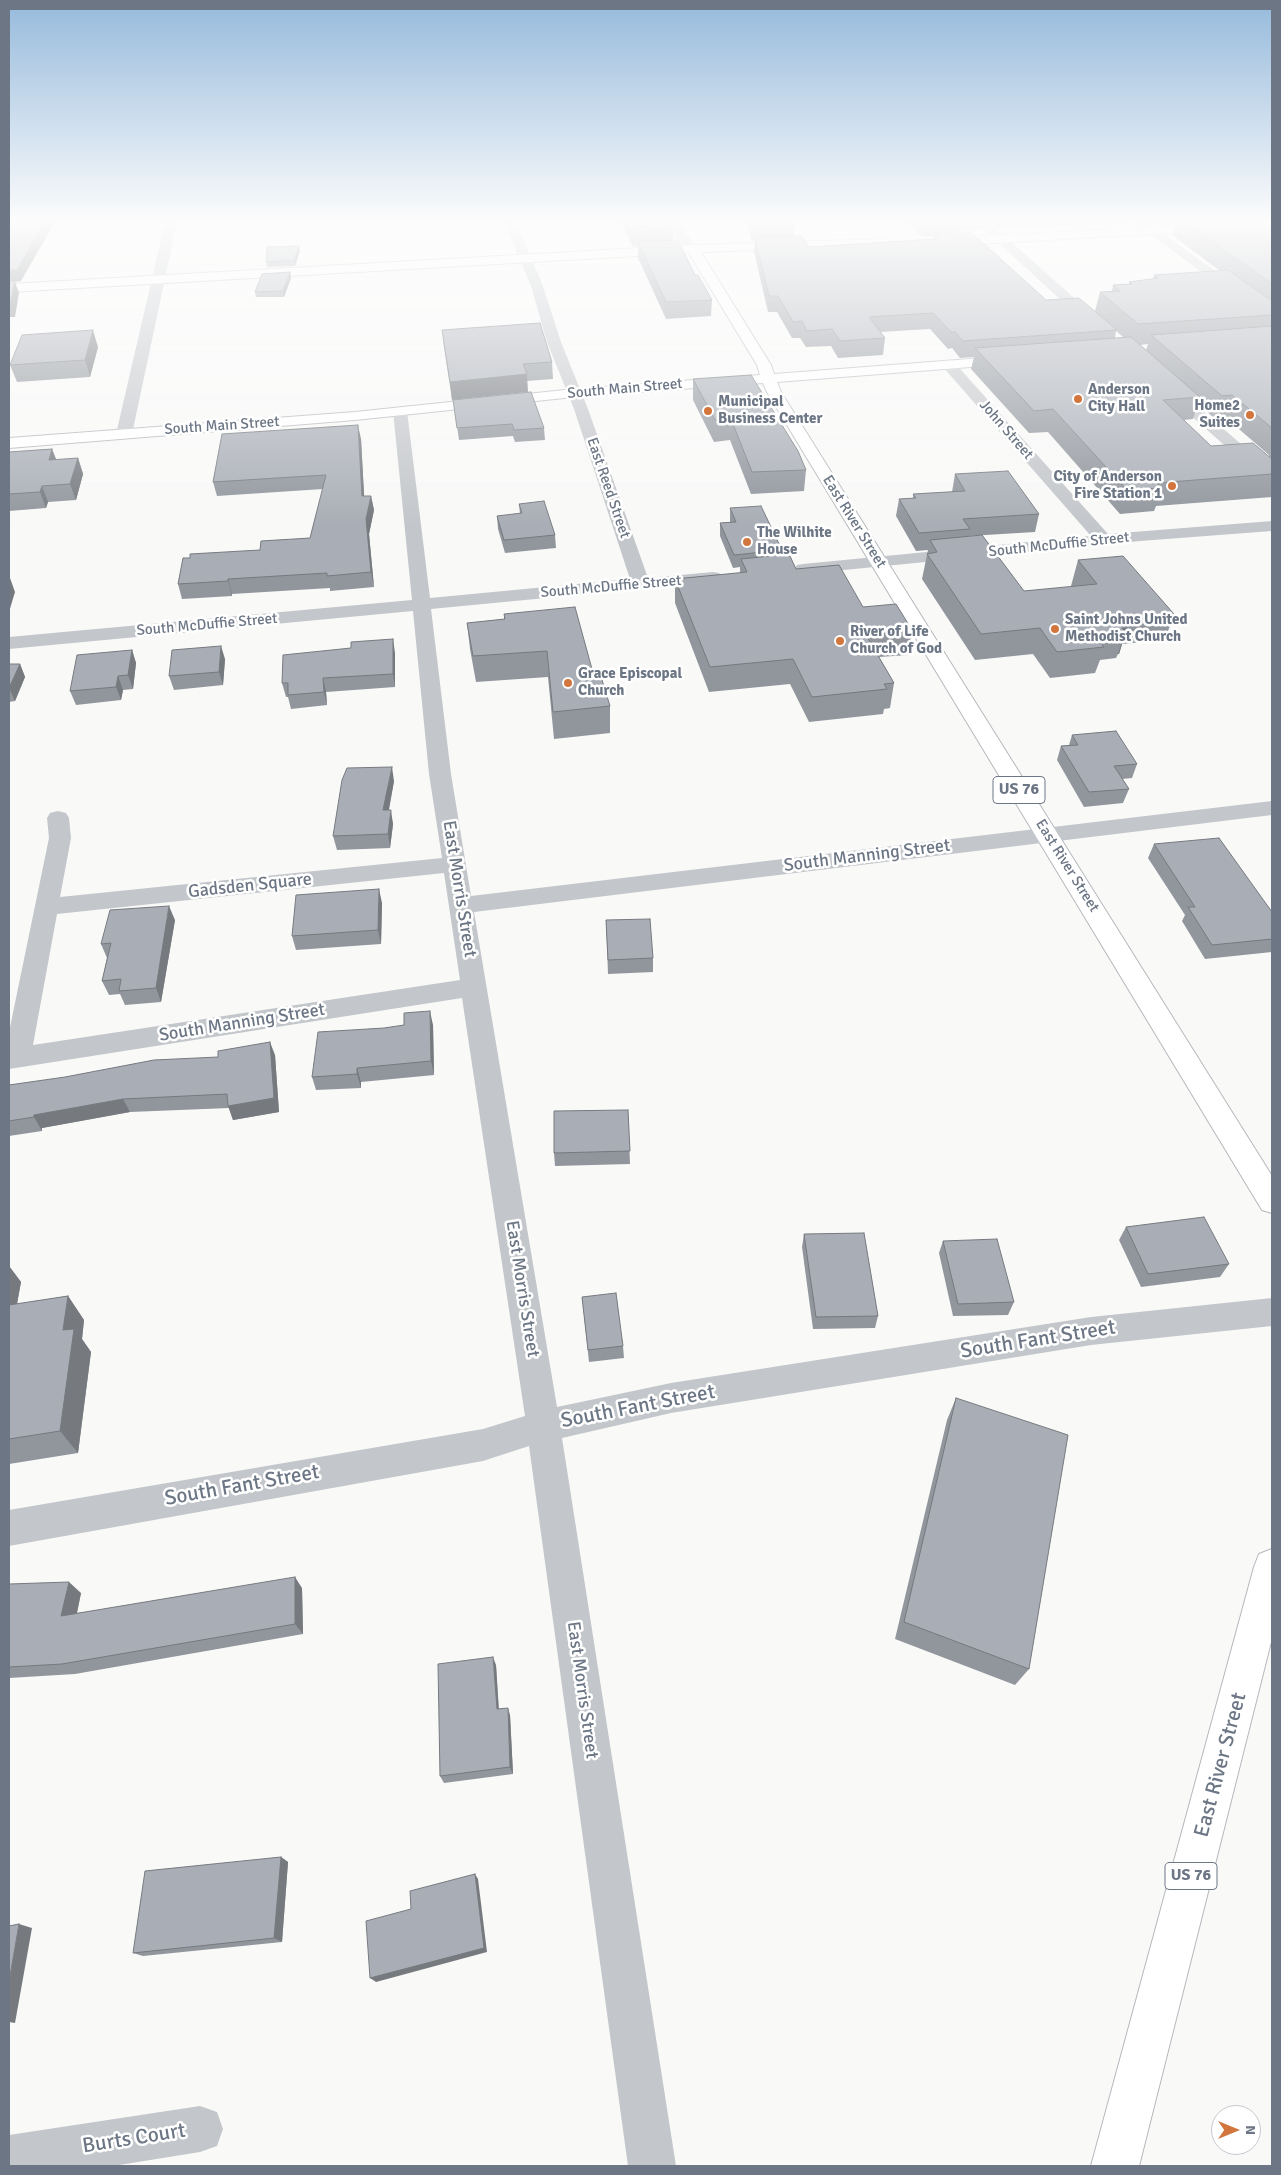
<!DOCTYPE html>
<html>
<head>
<meta charset="utf-8">
<style>
	body { margin:0 }
	#map { position:relative; width:1281px; height:2175px; overflow:hidden; background:#f9f9f8; font-family:Signika,sans-serif }
	canvas { display:block }
	.frame { position:absolute; inset:0; border:10px solid #6c7685; pointer-events:none }
	.north { position:absolute; left:1211px; top:2105px; width:50px; height:50px; box-sizing:border-box; background:#fff; border:1px solid #c4c8ce; border-radius:50%; rotate:90deg; font-size:14px; font-weight:700; line-height:20px; text-align:center; color:#6c7685 }
	.north::after { content:''; display:block; margin:auto; width:18px; height:22px; background:#d3763e; clip-path:polygon(50% 0,100% 100%,50% 72%,0 100%) }
</style>
</head>
<body>
<div id="map">
<canvas width="1281" height="2175"></canvas>
<div class="frame"></div>
<div class="north">N</div>
</div>
<script>
const ctx = document.querySelector('canvas').getContext('2d');
ctx.lineJoin = 'round';
const poly = rows => new Path2D(rows.map(r => 'M' + r).join(''));
function strokePath(path, color, width, dash) { ctx.strokeStyle = color; ctx.lineWidth = width; ctx.lineCap = dash ? 'butt' : 'round'; ctx.setLineDash(dash || []); ctx.stroke(path); }
function fillPath(path, color) { ctx.fillStyle = color; ctx.fill(path, 'evenodd'); }
function label(font, color, halo, rows, align = 'center') {
  ctx.font = font + ' Signika,sans-serif'; ctx.lineWidth = 5; ctx.setLineDash([]); ctx.textBaseline = 'middle'; ctx.strokeStyle = halo; ctx.fillStyle = color; for (const [text, x, y, turn = 0] of rows) {
    ctx.save(); ctx.translate(x, y); ctx.rotate((+turn || 0) * Math.PI / 180); ctx.textAlign = isNaN(turn) ? turn : align; if (halo) ctx.strokeText(text, 0, 0); ctx.fillText(text, 0, 0); ctx.restore();
  }
}
const minor = poly([
	[165,222,177,222,132,434,129,437,124,439,119,437,116,434,165,222],
	[504,222,516,222,543,286,561,342,588,409,648,578,713,572,719,573,722,577,719,581,713,582,431,609,451,774,471,896,1272,801,1272,815,474,912,557,1407,671,1383,1091,1317,1272,1298,1272,1326,1091,1345,671,1413,562,1438,676,2166,628,2166,529,1446,483,1461,9,1546,9,1510,483,1429,525,1416,462,998,9,1069,9,1032,49,838,47,818,50,813,58,811,66,813,69,818,71,838,60,897,442,858,429,774,413,611,9,649,9,637,412,600,393,411,395,408,400,407,405,408,407,411,430,598,630,579,574,409,547,342,531,286,504,222],
	[444,873,460,980,33,1045,57,914,444,873],
	[664,222,676,222,697,246,699,249,697,252,689,252,664,222],
	[976,222,989,222,1099,320,1101,323,1099,326,1089,326,976,222],
	[1134,222,1147,222,1272,312,1272,322,1267,321,1134,222],
	[948,360,953,361,1108,534,1272,521,1272,531,1140,541,803,574,797,573,794,569,797,565,803,564,1091,536,943,367,941,364,943,361,948,360],
	[1168,384,1173,385,1272,471,1272,484,1266,482,1163,391,1161,388,1163,385,1168,384],
	[200,2106,217,2112,223,2129,217,2146,200,2152,113,2166,9,2166,9,2135,200,2106]
]);
const major = poly([
	[1249,222,1272,222,1272,227,944,246,938,242,944,238,1249,222],
	[886,239,892,243,890,245,701,252,771,365,774,374,1009,356,1016,360,1009,364,777,382,781,392,1272,1176,1272,1213,1262,1210,767,392,763,383,574,397,355,420,9,448,9,438,355,412,574,389,760,375,757,365,689,253,9,292,9,284,693,245,886,239],
	[1272,1549,1272,1638,1139,2166,1091,2166,1254,1567,1259,1554,1272,1549]
]);
const wall = poly([
	[621,222,670,222,673,230,673,240,712,300,711,316,666,319,638,258,638,246,633,247],
	[747,222,793,222,795,225,794,237,809,247,933,239,934,237,935,237,922,236,908,223,908,222,983,222,981,229,957,231,957,232,1046,300,1095,311,1100,292,1112,291,1113,285,1129,284,1129,282,1153,279,1154,275,1220,271,1172,235,1175,224,1159,225,1151,222,1264,222,1272,227,1272,497,1156,506,1154,511,1120,514,1048,432,1029,433,971,369,974,357,960,358,952,348,948,349,930,329,880,332,885,338,883,355,838,358,831,346,806,347,800,338,792,338,777,312,768,312,754,252,755,241,752,241],
	[1116,331,1123,337,1115,338],
	[1148,344,1146,350,1140,345],
	[1198,404,1214,418,1225,417,1269,455,1269,457,1211,446,1184,420,1193,419],
	[991,222,1133,222,1133,223,1070,227,1068,226,999,228],
	[300,251,295,266,267,267,266,262],
	[290,272,291,278,284,297,256,297,255,292],
	[442,330,552,362,553,379,527,381,452,400,444,347],
	[98,347,90,377,17,382,10,365],
	[693,379,806,470,804,491,751,494,730,440,714,442,693,400],
	[453,400,544,428,545,440,515,442,513,436,459,440],
	[361,439,364,496,371,496,374,510,369,534,374,587,330,591,330,588,232,594,232,596,182,599,178,584,260,550,310,538,323,489,217,496,213,482],
	[52,449,56,460,78,458,83,474,76,500,48,502,46,508,9,511,9,452],
	[955,474,1039,514,1035,532,969,536,1024,591,1072,587,1071,586,1078,560,1174,614,1165,640,1122,644,1119,654,1118,654,1116,658,1100,660,1095,673,1050,678,1033,654,975,660,922,579,928,550,916,551,896,516,899,499,913,498,913,494,952,492],
	[519,504,555,535,556,548,505,553,498,529,497,516,520,514],
	[730,508,782,550,781,555,796,569,863,607,912,630,908,655,879,657,894,683,890,708,884,709,883,714,809,722,790,684,709,692,675,603,675,579,740,573,740,567,733,568,720,536,720,523,730,522],
	[504,614,595,680,610,706,610,733,554,739,548,677,476,682,470,649,467,623,504,619],
	[132,650,136,663,133,689,123,690,121,700,76,705,70,691],
	[395,653,395,687,326,692,327,705,291,709,288,697,286,697,282,683],
	[225,659,223,685,174,690,169,676],
	[9,664,20,664,25,677,15,701,9,702],
	[1072,735,1137,764,1132,778,1122,779,1129,789,1123,803,1084,807,1057,760,1061,746,1069,745],
	[394,781,389,810,393,824,390,848,337,850,333,836],
	[1154,844,1272,912,1272,952,1205,959,1182,921,1185,915,1148,858],
	[382,903,381,944,296,950,292,936],
	[175,920,161,1002,125,1005,120,994,109,995,102,981,107,958,101,944],
	[606,920,653,958,653,972,608,974],
	[433,1025,434,1075,361,1082,361,1088,316,1090,312,1077,384,1028],
	[275,1055,279,1112,233,1120,229,1108,130,1112,42,1128,42,1131,9,1136,9,1085],
	[628,1110,630,1164,555,1166,554,1153],
	[1126,1227,1229,1264,1220,1277,1141,1287,1119,1240],
	[804,1234,878,1316,875,1328,813,1329,802,1247],
	[943,1241,1014,1302,1008,1315,953,1316,939,1253],
	[9,1266,21,1282,17,1304,68,1296,84,1320,82,1339,91,1352,78,1453,9,1464],
	[582,1297,623,1346,624,1358,589,1362],
	[956,1398,1029,1669,1015,1685,895,1639,947,1420],
	[9,1584,81,1593,77,1613,302,1588,303,1634,75,1674,9,1678],
	[496,1665,499,1709,510,1715,513,1774,444,1783,440,1776],
	[281,1857,288,1862,282,1942,143,1956,133,1953]
]);
const shadedWall = poly([
	[45,222,55,222,21,281,15,282,19,293,15,317,9,317,9,270],
	[299,246,300,251,295,266,294,260],
	[290,272,291,278,284,297,283,291],
	[93,330,98,347,90,377,85,360],
	[527,374,528,392,452,400,450,382],
	[358,425,361,439,365,511,362,496],
	[52,449,58,464,49,460],
	[78,458,83,474,76,500,70,484],
	[42,486,48,502,46,508,40,492],
	[371,496,374,510,369,534,374,587,371,572,366,519],
	[10,578,15,592,9,612,9,581],
	[228,579,232,594,232,596,228,581],
	[1122,628,1127,628,1119,654,1118,654,1125,632],
	[393,639,395,653,395,687,393,674],
	[221,646,225,659,223,685,219,672],
	[132,650,136,663,133,689,128,675],
	[20,664,25,677,15,701,9,688],
	[118,676,123,690,121,700,116,687],
	[323,678,326,692,327,705,324,692],
	[392,767,394,781,386,824,383,810],
	[391,810,393,824,390,848,388,834],
	[379,889,382,903,381,944,378,930],
	[169,906,175,920,161,1002,156,988],
	[430,1011,433,1025,434,1075,431,1061],
	[270,1042,275,1055,279,1112,233,1120,228,1106],
	[357,1068,361,1082,361,1088,357,1074],
	[123,1099,130,1112,42,1128,42,1131,34,1117,34,1115],
	[9,1266,21,1282,12,1331,9,1326],
	[68,1296,84,1320,82,1339,91,1352,78,1453,60,1431,63,1330],
	[295,1577,302,1588,303,1634,295,1624],
	[69,1582,81,1593,74,1627,61,1616],
	[493,1657,496,1665,499,1717,497,1709],
	[508,1708,510,1715,513,1774,510,1767],
	[281,1857,288,1862,282,1942,274,1938],
	[475,1874,478,1879,487,1952,376,1982,370,1978],
	[19,1924,32,1928,15,2023,9,2022,9,1982]
]);
const building = poly([
	[9,222,45,222,17,270,9,270,9,222],
	[628,222,670,222,673,230,633,232,628,222],
	[752,222,793,222,795,225,753,226,752,222],
	[1185,222,1264,222,1272,227,1272,284,1185,222],
	[971,232,1046,300,1079,298,1117,330,963,341,955,332,951,332,933,313,869,317,885,338,840,341,832,329,807,331,802,321,793,322,778,296,769,296,755,238,802,236,809,247,936,239,934,237,940,236,936,233,971,232],
	[678,240,695,275,698,275,712,300,666,302,638,242,678,240],
	[299,246,294,260,266,262,267,247,299,246],
	[1228,270,1272,301,1272,315,1138,324,1100,292,1120,291,1113,285,1132,284,1129,282,1158,278,1154,275,1228,270],
	[290,272,283,291,255,292,262,274,290,272],
	[9,281,15,281,10,305,9,305,9,281],
	[540,323,552,362,523,364,527,374,450,382,442,330,540,323],
	[1272,326,1272,428,1232,395,1222,396,1151,335,1272,326],
	[93,330,85,360,10,365,22,335,93,330],
	[1131,337,1200,397,1163,400,1211,446,1253,443,1272,459,1272,474,1157,483,1161,488,1127,490,1053,409,1034,411,975,348,1131,337],
	[751,375,798,451,806,470,752,472,731,419,715,420,693,379,751,375],
	[531,392,544,428,514,430,512,424,457,428,453,400,531,392],
	[358,425,362,496,371,496,366,519,371,572,327,576,327,573,228,579,228,581,178,584,183,558,190,558,190,554,260,550,261,541,310,538,326,475,213,482,222,434,358,425],
	[52,449,49,460,78,458,70,484,42,486,40,492,9,494,9,452,52,449],
	[1008,471,1039,514,963,519,970,529,919,533,899,499,916,498,913,494,965,491,955,474,1008,471],
	[544,501,555,535,504,540,497,516,522,513,519,504,544,501],
	[761,506,782,550,734,555,720,523,736,522,730,508,761,506],
	[982,535,1024,591,1097,584,1078,560,1123,556,1174,614,1120,620,1127,628,1122,628,1125,632,1094,635,1104,647,1057,652,1040,628,981,634,927,554,937,552,930,540,982,535],
	[789,554,796,569,839,565,863,607,896,604,912,630,866,635,894,683,884,684,887,689,812,697,793,659,710,667,675,579,747,572,741,559,789,554],
	[575,607,595,680,602,680,610,706,553,712,547,651,473,656,467,623,505,619,504,614,575,607],
	[393,639,393,674,323,678,324,692,288,695,288,683,282,683,283,655,351,648,351,642,393,639],
	[221,646,219,672,169,676,172,650,221,646],
	[132,650,128,675,118,676,116,687,70,691,77,655,132,650],
	[9,664,20,664,9,688,9,664],
	[1116,731,1137,764,1114,766,1129,789,1089,792,1061,746,1078,745,1072,735,1116,731],
	[392,767,383,810,391,810,388,834,333,836,342,780,347,768,392,767],
	[1219,838,1272,912,1272,939,1212,945,1188,907,1195,907,1154,844,1219,838],
	[379,889,378,930,292,936,296,895,379,889],
	[169,906,156,988,119,991,121,979,102,981,111,943,101,944,110,910,169,906],
	[650,919,653,958,608,960,606,920,650,919],
	[430,1011,431,1061,357,1068,357,1074,312,1077,318,1032,384,1028,404,1025,404,1013,430,1011],
	[270,1042,274,1098,228,1106,227,1094,123,1099,34,1115,34,1117,9,1121,9,1085,65,1077,154,1060,218,1057,218,1051,270,1042],
	[628,1110,630,1151,554,1153,554,1111,628,1110],
	[1204,1217,1229,1264,1148,1274,1126,1227,1204,1217],
	[864,1233,878,1316,816,1317,804,1234,864,1233],
	[997,1239,1014,1302,958,1304,943,1241,997,1239],
	[616,1293,623,1346,588,1350,582,1297,616,1293],
	[68,1296,63,1330,74,1329,60,1431,9,1439,9,1305,68,1296],
	[956,1398,1068,1435,1029,1669,904,1622,956,1398],
	[295,1577,295,1624,62,1664,9,1667,9,1584,69,1582,61,1616,295,1577],
	[493,1657,497,1709,508,1708,510,1767,440,1776,438,1664,493,1657],
	[281,1857,274,1938,133,1953,145,1871,281,1857],
	[475,1874,484,1948,370,1978,366,1921,411,1909,410,1891,475,1874],
	[19,1924,9,1982,9,1926,19,1924]
]);
const markers = [
	[1078,399,5,"#d3763e"],
	[708,411,5,"#d3763e"],
	[1250,415,5,"#d3763e"],
	[1172,486,5,"#d3763e"],
	[747,542,5,"#d3763e"],
	[1055,629,5,"#d3763e"],
	[840,641,5,"#d3763e"],
	[568,683,5,"#d3763e"]
];
const farStreetnames = [
	["South Main Street",625,389,-5],
	["South Main Street",222,426,-4],
	["John Street",1006,430,49],
	["East Reed Street",608,488,71],
	["East River Street",854,522,58],
	["South McDuffie Street",1059,545,-6],
	["South McDuffie Street",611,587,-5],
	["South McDuffie Street",207,625,-5],
	["East River Street",1067,866,58]
];
const farPoinames = [
	["Anderson",1088,390],
	["City Hall",1088,407],
	["Municipal",718,402],
	["Business Center",718,419],
	["Home2",1240,406,"right"],
	["Suites",1240,423,"right"],
	["City of Anderson",1162,477,"right"],
	["Fire Station 1",1162,494,"right"],
	["The Wilhite",757,533],
	["House",757,550],
	["Saint Johns United",1065,620],
	["Methodist Church",1065,637],
	["River of Life",850,632],
	["Church of God",850,649],
	["Grace Episcopal",578,674],
	["Church",578,691]
];
const shields = [
	[1019,790,52],
	[1191,1876,52]
];
const shieldNames = [
	["US 76",1019,790],
	["US 76",1191,1876]
];
const streetNames = [
	["South Manning Street",867,856,-7],
	["Gadsden Square",250,886,-6],
	["East Morris Street",459,889,81],
	["South Manning Street",242,1023,-9],
	["East Morris Street",522,1289,81],
	["East Morris Street",582,1690,82]
];
const nearStreetnames = [
	["South Fant Street",1038,1340,-9],
	["South Fant Street",638,1407,-11],
	["South Fant Street",242,1486,-10],
	["East River Street",1221,1765,-75],
	["Burts Court",134,2139,-9]
];
strokePath(major, '#b5b8bc', 2);
fillPath(minor, '#c3c6ca');
fillPath(major, '#fff');
fillPath(wall, '#91969d');
fillPath(shadedWall, '#767a7f');
fillPath(building, '#a9aeb6');
strokePath(building, '#767a7f', 1);
const sky = ctx.createLinearGradient(0, 0, 0, 526);
sky.addColorStop(0, '#96badc');
sky.addColorStop(0.42, '#fcfcfc');
sky.addColorStop(1, '#fcfcfc00');
ctx.fillStyle = sky;
ctx.fillRect(0, 0, 1281, 526);
for (const [x, y, r, color] of markers) { const dot = new Path2D(); dot.arc(x, y, r, 0, 2 * Math.PI); ctx.fillStyle = color; ctx.fill(dot); strokePath(dot, '#fff', 2); }
label('15px', '#6c7685', '#fff', farStreetnames);
label('bold 15px', '#6c7685', '#fff', farPoinames, 'left');
for (const [x, y, w] of shields) { const box = new Path2D(); box.roundRect(x - w / 2, y - 13.5, w, 27, 4); ctx.fillStyle = '#fff'; ctx.fill(box); strokePath(box, '#6c7685', 1); }
label('bold 16px', '#6c7685', null, shieldNames);
label('18px', '#6c7685', '#fff', streetNames);
label('21px', '#6c7685', '#fff', nearStreetnames);
</script>
</body>
</html>
